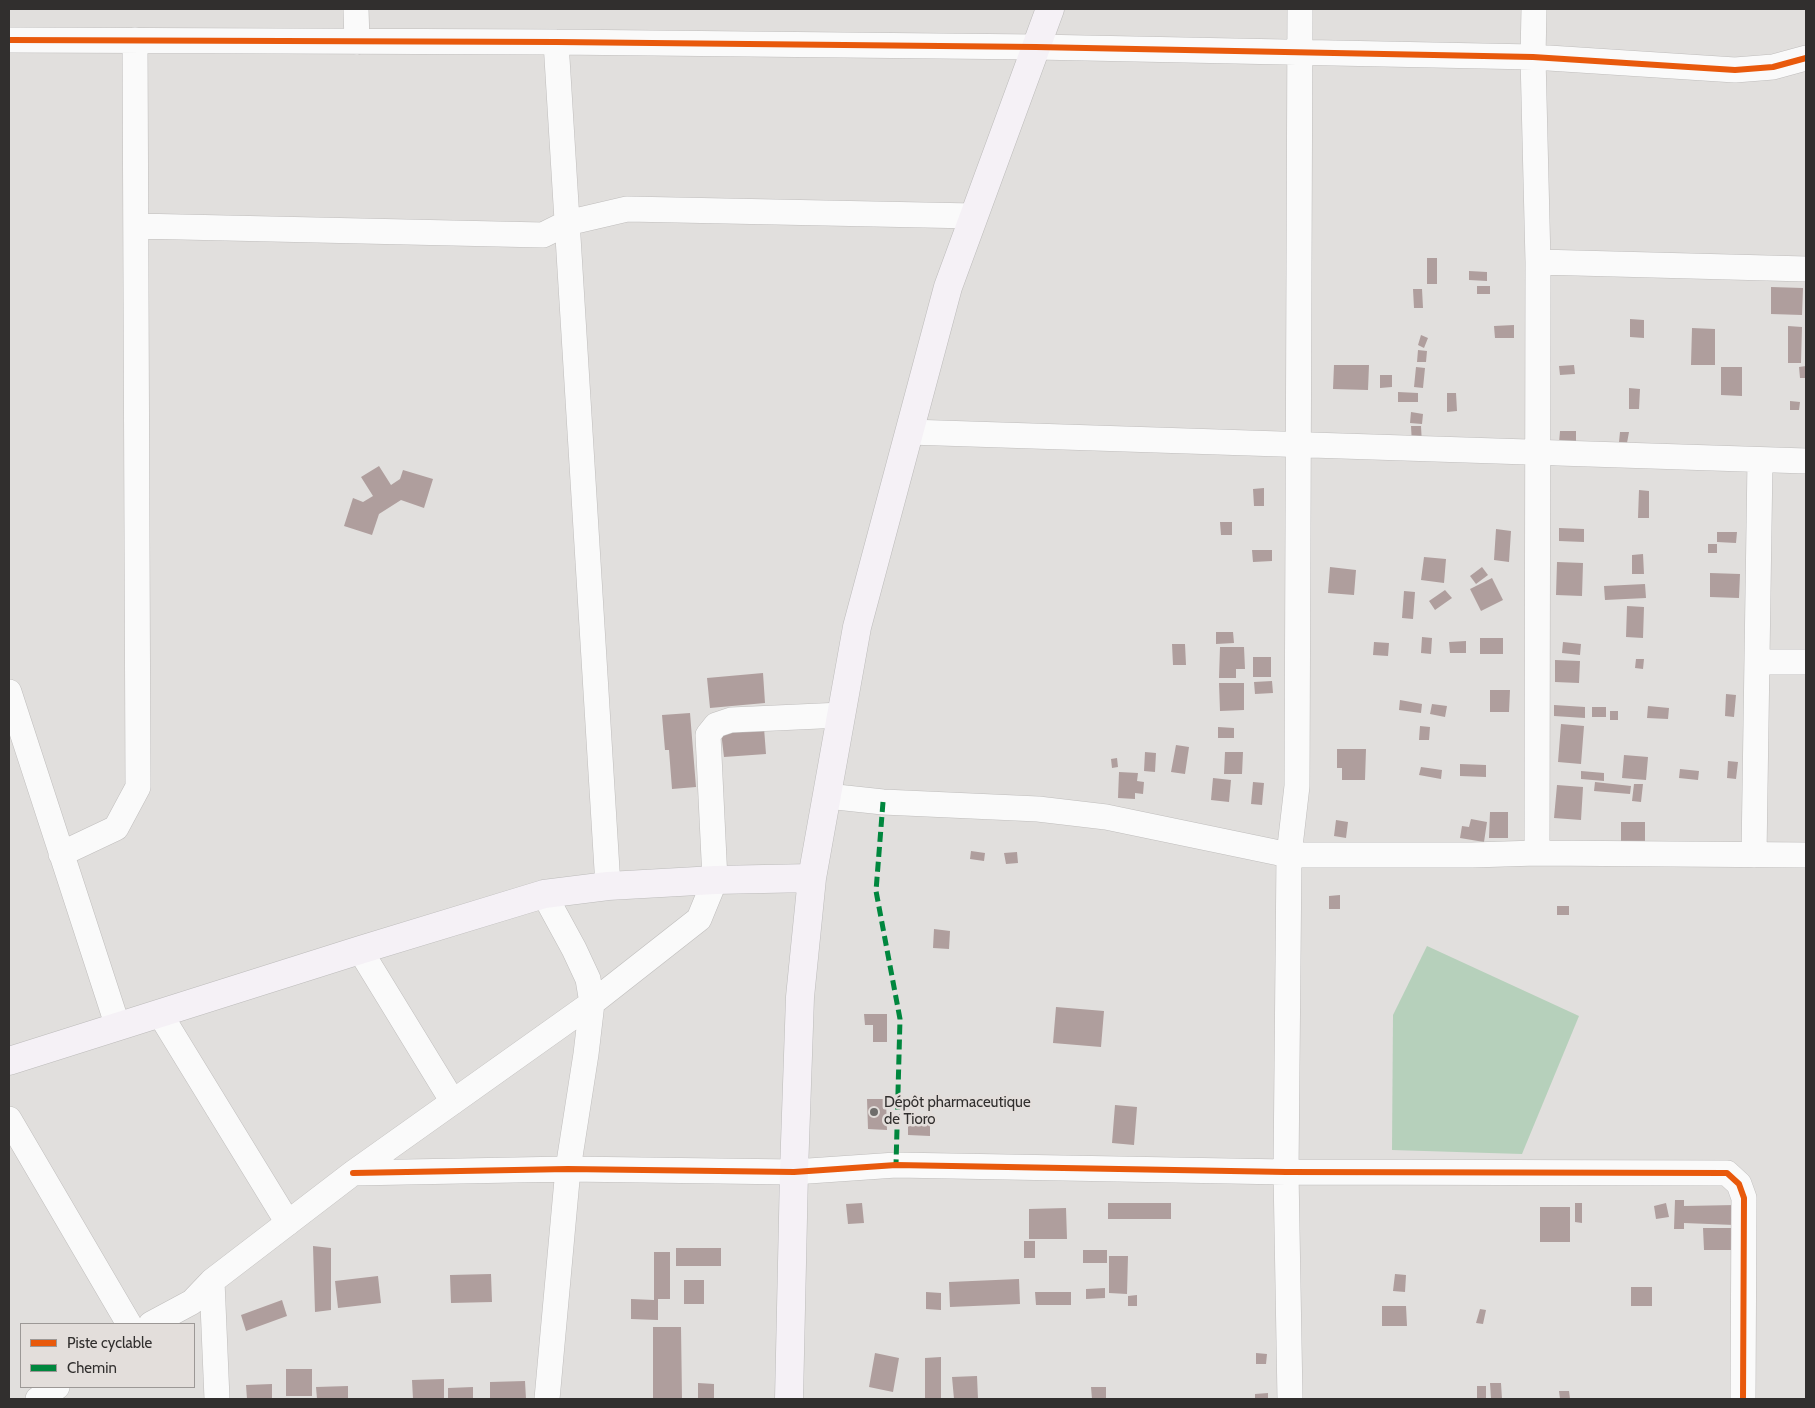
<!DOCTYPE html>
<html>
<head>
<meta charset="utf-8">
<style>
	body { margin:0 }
	#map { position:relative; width:1815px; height:1408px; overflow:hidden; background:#e1dfdd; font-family:Cabin,sans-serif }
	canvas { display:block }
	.frame { position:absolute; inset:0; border:10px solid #312f2e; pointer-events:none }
	.legend { position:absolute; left:20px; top:1323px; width:175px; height:65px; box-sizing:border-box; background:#e3dedb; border:1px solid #9c9896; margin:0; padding:6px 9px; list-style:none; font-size:15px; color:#312f2e }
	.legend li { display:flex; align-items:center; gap:10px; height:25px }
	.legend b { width:25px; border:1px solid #9c9896 }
</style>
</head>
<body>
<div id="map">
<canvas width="1815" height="1408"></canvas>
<div class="frame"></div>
<ul class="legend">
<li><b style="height:6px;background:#e8590c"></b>Piste cyclable</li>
<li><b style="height:6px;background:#00873e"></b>Chemin</li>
</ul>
</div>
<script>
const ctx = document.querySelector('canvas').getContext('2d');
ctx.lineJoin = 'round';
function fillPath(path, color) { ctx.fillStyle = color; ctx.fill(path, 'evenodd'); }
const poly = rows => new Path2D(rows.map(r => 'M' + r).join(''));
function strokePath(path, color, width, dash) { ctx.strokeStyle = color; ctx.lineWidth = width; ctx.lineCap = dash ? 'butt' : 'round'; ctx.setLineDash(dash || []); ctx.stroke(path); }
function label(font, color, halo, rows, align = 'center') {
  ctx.font = font + ' Cabin,sans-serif'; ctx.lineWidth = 5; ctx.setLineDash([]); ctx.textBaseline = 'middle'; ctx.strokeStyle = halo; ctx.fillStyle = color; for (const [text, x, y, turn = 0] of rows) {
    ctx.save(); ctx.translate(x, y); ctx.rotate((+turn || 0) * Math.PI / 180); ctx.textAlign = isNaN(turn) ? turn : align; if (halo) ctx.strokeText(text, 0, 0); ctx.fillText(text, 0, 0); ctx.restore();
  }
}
const green = poly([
	[1427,946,1579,1016,1522,1154,1392,1150,1393,1015]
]);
const building = poly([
	[1427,258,1437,258,1437,284,1427,284],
	[1469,271,1487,272,1487,281,1469,280],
	[1477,286,1490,286,1490,294,1477,294],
	[1771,287,1803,288,1802,315,1771,314],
	[1413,289,1422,289,1423,308,1414,308],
	[1630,319,1644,320,1644,338,1630,337],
	[1514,325,1514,338,1495,338,1494,326],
	[1788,326,1802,327,1801,363,1788,363],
	[1692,328,1715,329,1715,365,1691,365],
	[1421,335,1428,338,1424,348,1418,345],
	[1418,350,1427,351,1426,362,1417,362],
	[1334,365,1369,365,1368,390,1333,389],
	[1574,365,1575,374,1560,375,1559,366],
	[1806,366,1806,378,1800,378,1799,367],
	[1416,367,1425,368,1423,388,1414,387],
	[1721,367,1742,367,1742,396,1721,395],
	[1380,375,1392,375,1392,387,1380,388],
	[1629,388,1640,389,1639,409,1629,409],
	[1398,392,1418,393,1418,402,1398,402],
	[1447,393,1456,393,1457,411,1447,412],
	[1790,401,1800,402,1799,410,1790,410],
	[1411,412,1423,414,1422,424,1410,423],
	[1411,426,1421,426,1422,444,1412,444],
	[1560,431,1576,431,1576,443,1559,443],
	[1620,432,1629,432,1627,443,1619,442],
	[379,466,391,485,400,479,403,470,433,479,424,508,401,500,379,514,372,535,344,526,353,498,363,502,373,496,361,477],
	[1264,488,1264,506,1254,506,1253,489],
	[1639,490,1649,491,1649,518,1638,518],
	[1220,522,1232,522,1232,535,1221,535],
	[1559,528,1584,529,1584,542,1559,541],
	[1496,529,1511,531,1509,562,1494,560],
	[1717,532,1737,532,1736,543,1717,542],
	[1708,544,1717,544,1717,553,1708,553],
	[1252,550,1272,550,1272,561,1253,562],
	[1643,554,1644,574,1632,574,1632,555],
	[1424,557,1446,559,1444,583,1421,580],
	[1557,562,1583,563,1582,596,1556,595],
	[1330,567,1356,570,1354,595,1328,593],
	[1482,567,1488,575,1476,584,1470,576],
	[1710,573,1740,574,1739,598,1710,597],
	[1492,578,1503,600,1481,611,1470,589],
	[1645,584,1646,598,1605,600,1604,586],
	[1445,590,1452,598,1435,610,1429,601],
	[1404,591,1415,592,1413,619,1402,618],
	[1627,606,1644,607,1643,638,1626,637],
	[1216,632,1233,632,1234,643,1216,644],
	[1422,637,1432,638,1431,654,1421,653],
	[1480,638,1503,638,1503,654,1480,654],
	[1466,641,1466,653,1450,653,1449,642],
	[1374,642,1389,643,1388,656,1373,655],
	[1563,642,1581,644,1580,655,1562,653],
	[1172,644,1185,644,1186,665,1173,665],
	[1220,647,1244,647,1245,669,1236,669,1236,678,1219,678],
	[1253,657,1271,657,1271,677,1253,677],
	[1636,659,1644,659,1643,669,1635,668],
	[1555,660,1580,661,1579,683,1555,682],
	[763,673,765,703,710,708,707,678],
	[1272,681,1273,693,1255,694,1254,682],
	[1219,683,1244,683,1244,710,1220,711],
	[1490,690,1510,690,1509,712,1490,712],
	[1726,694,1736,695,1734,717,1725,716],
	[1400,700,1422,704,1421,713,1399,710],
	[1432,704,1447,706,1445,717,1430,714],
	[1554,705,1585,707,1585,718,1554,716],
	[1648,706,1669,708,1668,719,1647,718],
	[1592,707,1606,707,1606,717,1592,717],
	[1610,711,1618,711,1618,720,1610,720],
	[690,713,696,787,672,789,669,750,665,750,662,715],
	[1561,724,1584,726,1581,764,1558,762],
	[1420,726,1430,727,1429,740,1419,740],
	[1218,727,1234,728,1234,738,1218,738],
	[764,728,766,754,724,757,721,732],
	[1176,745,1189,747,1185,774,1171,772],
	[1337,749,1366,749,1365,780,1342,780,1342,768,1337,768],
	[1145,752,1156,753,1155,772,1144,771],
	[1225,752,1243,752,1242,774,1224,774],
	[1624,755,1648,757,1646,780,1622,778],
	[1117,758,1118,767,1112,768,1111,759],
	[1728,761,1738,762,1736,779,1727,778],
	[1460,764,1486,765,1486,777,1460,776],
	[1421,767,1442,770,1441,779,1419,775],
	[1680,769,1699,771,1698,780,1679,778],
	[1581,771,1604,773,1604,781,1581,779],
	[1119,772,1138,773,1137,781,1144,782,1143,794,1135,793,1135,799,1118,798],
	[1213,778,1231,780,1229,802,1211,800],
	[1253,782,1264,783,1262,805,1251,804],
	[1595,782,1631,786,1630,794,1594,791],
	[1634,784,1643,784,1641,802,1632,801],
	[1557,785,1583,787,1581,820,1554,818],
	[1490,812,1508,812,1508,838,1489,838],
	[1471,819,1487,822,1484,842,1460,838,1462,826,1469,827],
	[1336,820,1348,822,1346,838,1334,836],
	[1621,822,1645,822,1645,844,1621,844],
	[971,851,985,853,984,861,970,859],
	[1017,852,1018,863,1006,864,1004,853],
	[1340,895,1340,909,1329,909,1329,896],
	[1557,906,1569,906,1569,915,1557,915],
	[934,929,950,931,949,949,933,948],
	[1056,1007,1104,1011,1101,1047,1053,1043],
	[864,1014,887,1014,887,1042,873,1042,873,1025,865,1025],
	[867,1099,886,1099,887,1130,868,1129],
	[1115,1105,1137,1107,1134,1145,1112,1143],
	[908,1120,930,1120,930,1136,908,1135],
	[1675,1200,1684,1200,1684,1206,1735,1205,1734,1225,1684,1223,1684,1229,1674,1229],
	[862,1203,864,1223,848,1224,846,1204],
	[1108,1203,1171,1203,1171,1219,1108,1219],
	[1575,1203,1582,1203,1582,1223,1575,1222],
	[1666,1203,1669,1217,1656,1219,1654,1206],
	[1540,1207,1570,1207,1570,1242,1540,1242],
	[1066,1208,1067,1239,1029,1239,1029,1209],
	[1703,1228,1732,1228,1732,1250,1704,1250],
	[1024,1241,1035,1241,1035,1258,1024,1258],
	[313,1246,331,1248,331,1310,315,1312],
	[676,1248,721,1248,721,1266,676,1266],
	[1083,1250,1107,1250,1107,1263,1083,1263],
	[654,1252,670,1252,670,1299,658,1299,658,1320,631,1319,631,1299,654,1300],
	[1109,1256,1128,1256,1127,1294,1109,1293],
	[491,1274,492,1302,451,1303,450,1275],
	[1395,1274,1406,1275,1405,1292,1393,1291],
	[378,1276,381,1303,338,1308,335,1281],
	[1019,1279,1020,1304,950,1307,949,1282],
	[684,1280,704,1280,704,1304,684,1304],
	[1631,1287,1652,1287,1652,1306,1631,1306],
	[1105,1288,1105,1298,1086,1299,1086,1289],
	[926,1292,941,1293,941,1310,926,1309],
	[1035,1292,1071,1292,1071,1305,1036,1305],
	[1137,1295,1137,1306,1128,1306,1128,1296],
	[282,1300,287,1316,246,1331,241,1315],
	[1382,1306,1406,1306,1407,1326,1382,1326],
	[1480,1309,1486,1310,1483,1324,1476,1323],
	[653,1327,681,1327,682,1399,653,1399],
	[875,1353,899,1358,893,1392,869,1387],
	[1256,1353,1267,1354,1266,1364,1256,1364],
	[941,1357,941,1399,925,1399,925,1358],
	[286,1369,312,1369,312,1396,286,1396],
	[977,1376,978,1399,954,1399,952,1377],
	[444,1379,444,1399,413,1399,412,1380],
	[525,1381,526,1399,490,1399,490,1382],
	[698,1383,714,1384,714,1399,698,1399],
	[1490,1383,1501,1383,1502,1399,1491,1399],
	[272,1384,272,1399,247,1399,246,1385],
	[348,1386,348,1399,317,1399,316,1387],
	[1477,1386,1486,1386,1486,1399,1477,1399],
	[473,1387,473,1399,448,1399,448,1388],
	[1091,1387,1106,1387,1106,1399,1092,1399],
	[1559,1391,1569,1391,1570,1399,1560,1399],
	[1268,1393,1268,1399,1255,1399,1255,1394]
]);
const minor = poly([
	[356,9,357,42],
	[1534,9,1533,57,1538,262,1537,853],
	[9,40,556,42,1036,47,1533,57,1735,70,1773,67,1806,58],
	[556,42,608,886],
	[136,226,543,235,567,223,627,209,974,216],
	[1538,262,1806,269],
	[909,432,1806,461],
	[1757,662,1806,662],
	[9,692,118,1027],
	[827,796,883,802,1038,809,1106,817,1289,855,1472,855,1537,853,1806,855],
	[61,854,116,828,138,787,135,40],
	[1754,855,1760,461],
	[544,894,574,949,588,979,592,1003,586,1054,568,1169,547,1399],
	[360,950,453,1102],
	[160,1014,288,1223],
	[9,1119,129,1324],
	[353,1173,568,1169,794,1172,896,1165,1286,1172,1727,1173,1739,1184,1744,1198,1743,1399],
	[212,1281,353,1173,592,1003,699,919,715,880,708,735,716,725,731,720,842,715],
	[151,1324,192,1302,212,1281,217,1399],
	[38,1399,57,1387],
	[1290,1399,1286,1172,1289,855,1297,786,1300,9]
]);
const major = poly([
	[9,1061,360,950,544,894,608,886,715,880,812,878],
	[789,1399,794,1172,800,997,812,878,857,627,948,287,1050,9]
]);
const quiet = poly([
	[883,802,876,891,900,1019,896,1165]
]);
const cycleway = poly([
	[9,40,556,42,1036,47,1533,57,1735,70,1773,67,1806,58],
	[353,1173,568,1169,794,1172,896,1165,1286,1172,1727,1173,1739,1184,1744,1198,1743,1399]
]);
const markers = [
	[874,1112,5,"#6f6d6b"]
];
const poiNames = [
	["Dépôt pharmaceutique",884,1103],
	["de Tioro",884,1120]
];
fillPath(green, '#b6d0bb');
fillPath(building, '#af9e9d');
strokePath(minor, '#bfbdbc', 26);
strokePath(major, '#bcbbba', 29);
strokePath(minor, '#fafafa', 25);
strokePath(major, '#f5f1f6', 28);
strokePath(quiet, '#00873e', 5, [10, 5]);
strokePath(cycleway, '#e8590c', 6);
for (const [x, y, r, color] of markers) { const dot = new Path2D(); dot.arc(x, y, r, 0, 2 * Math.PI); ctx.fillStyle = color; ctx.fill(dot); strokePath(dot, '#e3dedb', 2); }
label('15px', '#312f2e', '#e3dedb', poiNames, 'left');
</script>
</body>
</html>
